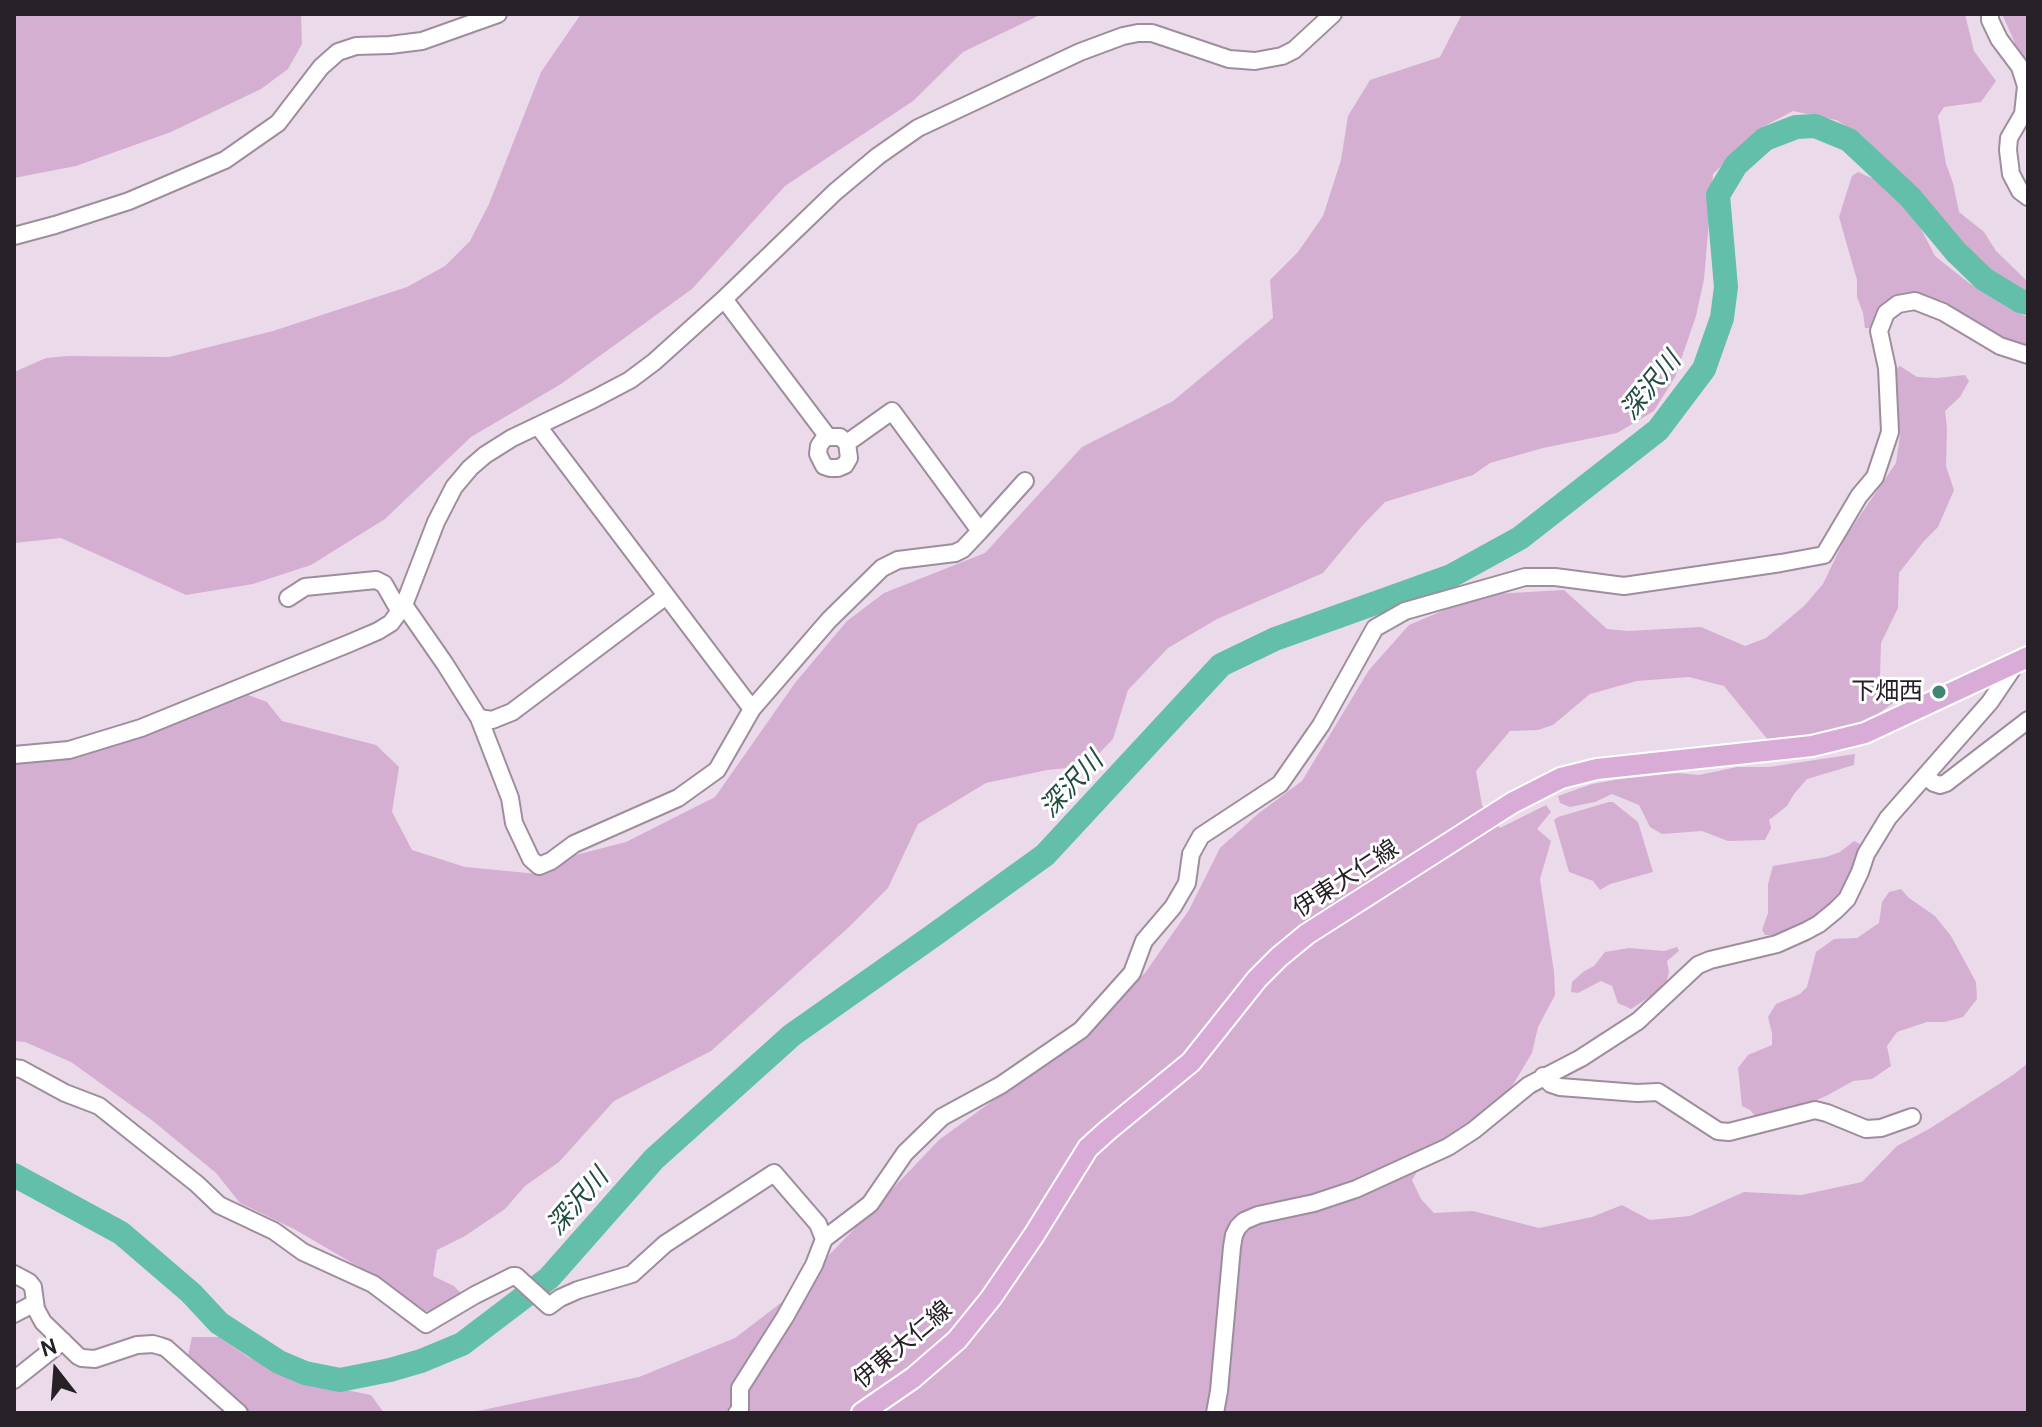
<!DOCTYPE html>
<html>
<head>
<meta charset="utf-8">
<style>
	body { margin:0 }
	#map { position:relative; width:2042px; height:1427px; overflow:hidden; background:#ebdbea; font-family:Cabin,sans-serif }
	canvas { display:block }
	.frame { position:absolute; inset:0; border:16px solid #272026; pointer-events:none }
	.north { position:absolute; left:16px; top:1331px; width:80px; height:80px; -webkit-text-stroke:6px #fff; paint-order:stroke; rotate:343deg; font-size:22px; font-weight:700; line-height:32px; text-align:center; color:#272026 }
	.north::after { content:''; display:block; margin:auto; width:28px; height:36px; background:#272026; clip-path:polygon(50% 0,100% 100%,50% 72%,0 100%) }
</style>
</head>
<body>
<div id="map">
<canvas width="2042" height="1427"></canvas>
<div class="frame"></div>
<div class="north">N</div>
</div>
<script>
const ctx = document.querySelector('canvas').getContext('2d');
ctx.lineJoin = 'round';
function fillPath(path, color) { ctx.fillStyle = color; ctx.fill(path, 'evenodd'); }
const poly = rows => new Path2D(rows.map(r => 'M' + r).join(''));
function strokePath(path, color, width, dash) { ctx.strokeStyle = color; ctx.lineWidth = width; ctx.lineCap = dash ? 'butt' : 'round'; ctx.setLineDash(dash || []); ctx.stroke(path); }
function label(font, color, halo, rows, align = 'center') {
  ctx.font = font + ' Cabin,"Noto Sans JP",sans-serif'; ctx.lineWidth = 6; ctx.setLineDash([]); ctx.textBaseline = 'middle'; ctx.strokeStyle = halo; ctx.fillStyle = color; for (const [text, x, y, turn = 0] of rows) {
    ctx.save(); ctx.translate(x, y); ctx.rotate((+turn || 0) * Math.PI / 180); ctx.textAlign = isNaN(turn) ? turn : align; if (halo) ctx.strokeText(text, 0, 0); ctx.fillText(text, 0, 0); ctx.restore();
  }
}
const green = poly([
	[14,14,301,14,302,44,288,69,261,89,171,132,76,166,14,178],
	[581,14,1042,14,963,52,913,101,785,186,692,289,561,384,471,437,385,519,311,565,253,584,186,595,61,538,14,543,14,372,46,358,68,356,169,357,273,331,407,287,445,266,470,241,489,204,541,72],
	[1462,14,1965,14,1974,51,1996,81,1981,102,1944,107,1938,116,1946,164,1953,183,1959,212,1984,232,1996,251,2028,282,2028,296,2013,288,1975,258,1938,218,1908,180,1861,135,1836,120,1793,111,1759,129,1713,174,1704,279,1696,316,1675,377,1654,411,1617,433,1543,448,1490,463,1473,475,1385,502,1362,526,1323,573,1217,619,1168,648,1128,690,1113,739,1087,766,1047,770,986,783,918,824,888,888,849,927,711,1051,614,1101,559,1162,525,1186,505,1209,465,1236,437,1250,433,1276,454,1286,461,1293,448,1305,432,1312,418,1310,383,1281,294,1229,240,1203,216,1173,153,1121,71,1062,25,1042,14,1041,14,759,56,752,223,689,240,692,267,702,282,721,376,745,399,767,392,812,412,850,465,867,538,874,572,856,626,842,715,797,795,683,847,621,884,593,985,553,1082,447,1173,401,1273,318,1270,280,1298,252,1323,216,1341,160,1348,116,1370,80,1440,57],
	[2002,14,2028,14,2028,76,2012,36],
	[1858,172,1883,183,1902,199,1918,223,1935,256,1969,283,2008,308,2028,317,2028,349,2014,346,1927,297,1909,296,1877,317,1871,328,1865,328,1863,313,1857,297,1857,280,1839,217,1852,176],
	[1900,366,1917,377,1937,378,1965,375,1969,381,1960,397,1945,411,1947,428,1946,466,1954,490,1938,527,1924,541,1899,573,1898,608,1881,643,1880,677,1893,703,1869,721,1806,738,1768,740,1724,686,1689,677,1637,681,1590,694,1553,725,1538,730,1510,731,1476,771,1482,805,1500,828,1546,805,1551,812,1537,829,1551,841,1540,879,1554,972,1555,995,1538,1027,1532,1053,1508,1093,1445,1152,1418,1170,1412,1180,1421,1199,1434,1213,1473,1211,1539,1228,1592,1217,1622,1205,1650,1220,1690,1216,1744,1192,1801,1195,1862,1182,1897,1146,1929,1129,2013,1075,2028,1063,2028,1413,468,1413,639,1377,735,1338,790,1296,939,1140,1055,1055,1145,973,1189,910,1220,848,1259,813,1302,781,1369,670,1409,625,1454,606,1493,594,1564,590,1607,629,1628,631,1701,627,1745,646,1766,638,1804,606,1823,584,1846,536,1896,463,1900,435,1895,385,1895,370],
	[1855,754,1854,765,1807,779,1794,794,1787,806,1769,820,1771,828,1765,840,1728,841,1702,831,1662,834,1650,827,1639,805,1612,794,1595,802,1570,807,1560,803,1558,796,1592,784,1620,779,1677,773,1699,775,1737,767,1769,767],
	[1609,802,1613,802,1638,822,1653,872,1610,884,1600,890,1593,881,1569,872,1554,820,1558,817],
	[1854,841,1860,844,1860,853,1848,885,1838,899,1813,922,1778,935,1765,935,1762,930,1768,913,1768,884,1773,866,1826,857,1840,852],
	[1901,889,1909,898,1935,916,1951,936,1976,982,1977,999,1963,1017,1945,1022,1927,1022,1897,1032,1887,1046,1891,1066,1872,1079,1853,1081,1828,1095,1794,1110,1756,1117,1750,1110,1742,1106,1738,1068,1748,1055,1772,1045,1772,1033,1768,1017,1776,1004,1800,994,1807,987,1816,952,1834,939,1857,938,1879,923,1882,902,1889,892],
	[1677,947,1679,951,1667,961,1669,972,1666,983,1654,994,1631,1009,1618,1003,1612,986,1601,981,1578,993,1571,992,1572,982,1583,972,1594,966,1605,952,1629,948,1664,951],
	[192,1337,219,1337,248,1357,307,1382,371,1395,384,1413,245,1413,187,1360]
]);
const river = poly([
	[14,1175,121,1233,191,1293,219,1323,279,1362,305,1373,340,1380,390,1370,421,1361,462,1344,549,1278,654,1159,792,1035,934,935,1045,855,1221,665,1275,639,1451,576,1520,538,1658,430,1704,369,1722,318,1726,287,1718,195,1736,165,1765,139,1796,127,1815,126,1849,140,1910,197,1956,252,1984,279,2020,301,2028,303]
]);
const minor = poly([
	[1990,14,1990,20,1999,39,2020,67,2026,86,2023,114,2009,138,2008,150,2011,174,2020,191,2028,197],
	[14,236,55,225,129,201,225,160,278,123,321,67,338,52,356,46,390,45,422,41,498,14],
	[538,426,752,709],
	[828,437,823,440,819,446,818,454,824,466,830,468,838,468,845,465,849,458,847,443],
	[980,531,1025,481],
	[288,598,305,587,376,580,384,584,400,612],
	[404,605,445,664,479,718,492,720,512,712,666,596],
	[479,718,510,798,514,823,531,859,539,866,551,861,574,844,678,798,717,770,752,709,829,620,882,568,898,560,955,553,963,549,980,531,892,411,847,443,840,437,828,437,724,299],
	[14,755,69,750,141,728,350,643,378,631,391,623,404,605,436,522,454,487,470,468,485,455,512,438,594,399,630,380,654,362,724,299,835,192,878,156,918,128,1080,52,1123,36,1138,33,1152,33,1229,59,1255,61,1282,56,1294,50,1333,14],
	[1925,776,1934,783,1940,785,1946,783,2028,720],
	[14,1068,21,1069,65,1093,99,1106,197,1184,219,1205,274,1231,303,1252,373,1284,426,1324,475,1295,513,1276,516,1276,549,1306,560,1298,578,1290,632,1274,665,1244,774,1173,818,1224,824,1239],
	[1543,1076,1551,1084,1560,1087,1637,1093,1658,1092,1718,1131,1729,1132,1815,1110,1827,1113,1866,1129,1881,1128,1912,1117],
	[14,1274,29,1282,33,1287,36,1309,43,1322,78,1356,82,1358,95,1359,137,1345,153,1344,160,1346,166,1348,239,1413],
	[14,1314,35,1303],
	[14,1380,63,1341],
	[737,1413,740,1410,740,1388,785,1317,814,1265,824,1239,870,1204,905,1153,942,1117,1001,1085,1081,1030,1132,973,1144,941,1173,907,1187,883,1191,854,1201,836,1280,784,1321,725,1375,628,1405,611,1525,577,1555,577,1624,586,1781,563,1824,555,1859,496,1875,477,1890,432,1887,368,1879,331,1886,313,1898,304,1915,301,1943,312,2000,346,2028,355],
	[1215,1413,1219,1391,1232,1247,1234,1235,1238,1227,1244,1221,1258,1215,1314,1203,1356,1189,1448,1147,1474,1130,1529,1085,1581,1058,1638,1021,1698,965,1710,960,1777,944,1806,931,1819,924,1836,910,1847,899,1860,872,1866,854,1888,818,1990,702,2015,665]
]);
const major = poly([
	[862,1413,913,1378,957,1340,991,1298,1034,1235,1088,1148,1108,1130,1191,1062,1257,979,1279,957,1307,934,1512,803,1561,778,1597,769,1812,746,1865,733,2028,657]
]);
const markers = [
	[1939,692,8,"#418374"]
];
const poiNames = [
	["下畑西",1923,692]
];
const streetNames = [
	["伊東大仁線",1346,879,-33],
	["伊東大仁線",903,1345,-40]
];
const waterNames = [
	["深沢川",1651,386,-51],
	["深沢川",1072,785,-47],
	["深沢川",578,1202,-49]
];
fillPath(green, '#d4afd2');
strokePath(river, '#63bfaa', 24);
strokePath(minor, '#9e8e9d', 20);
strokePath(major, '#fff', 24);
strokePath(minor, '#fff', 16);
strokePath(major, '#d8acd6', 20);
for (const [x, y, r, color] of markers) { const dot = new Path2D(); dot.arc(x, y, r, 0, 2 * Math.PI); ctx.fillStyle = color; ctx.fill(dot); strokePath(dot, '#fff', 3); }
label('24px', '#272026', '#fff', poiNames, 'right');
label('24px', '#272026', '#fff', streetNames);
label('italic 26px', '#224c42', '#fff', waterNames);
</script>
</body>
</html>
